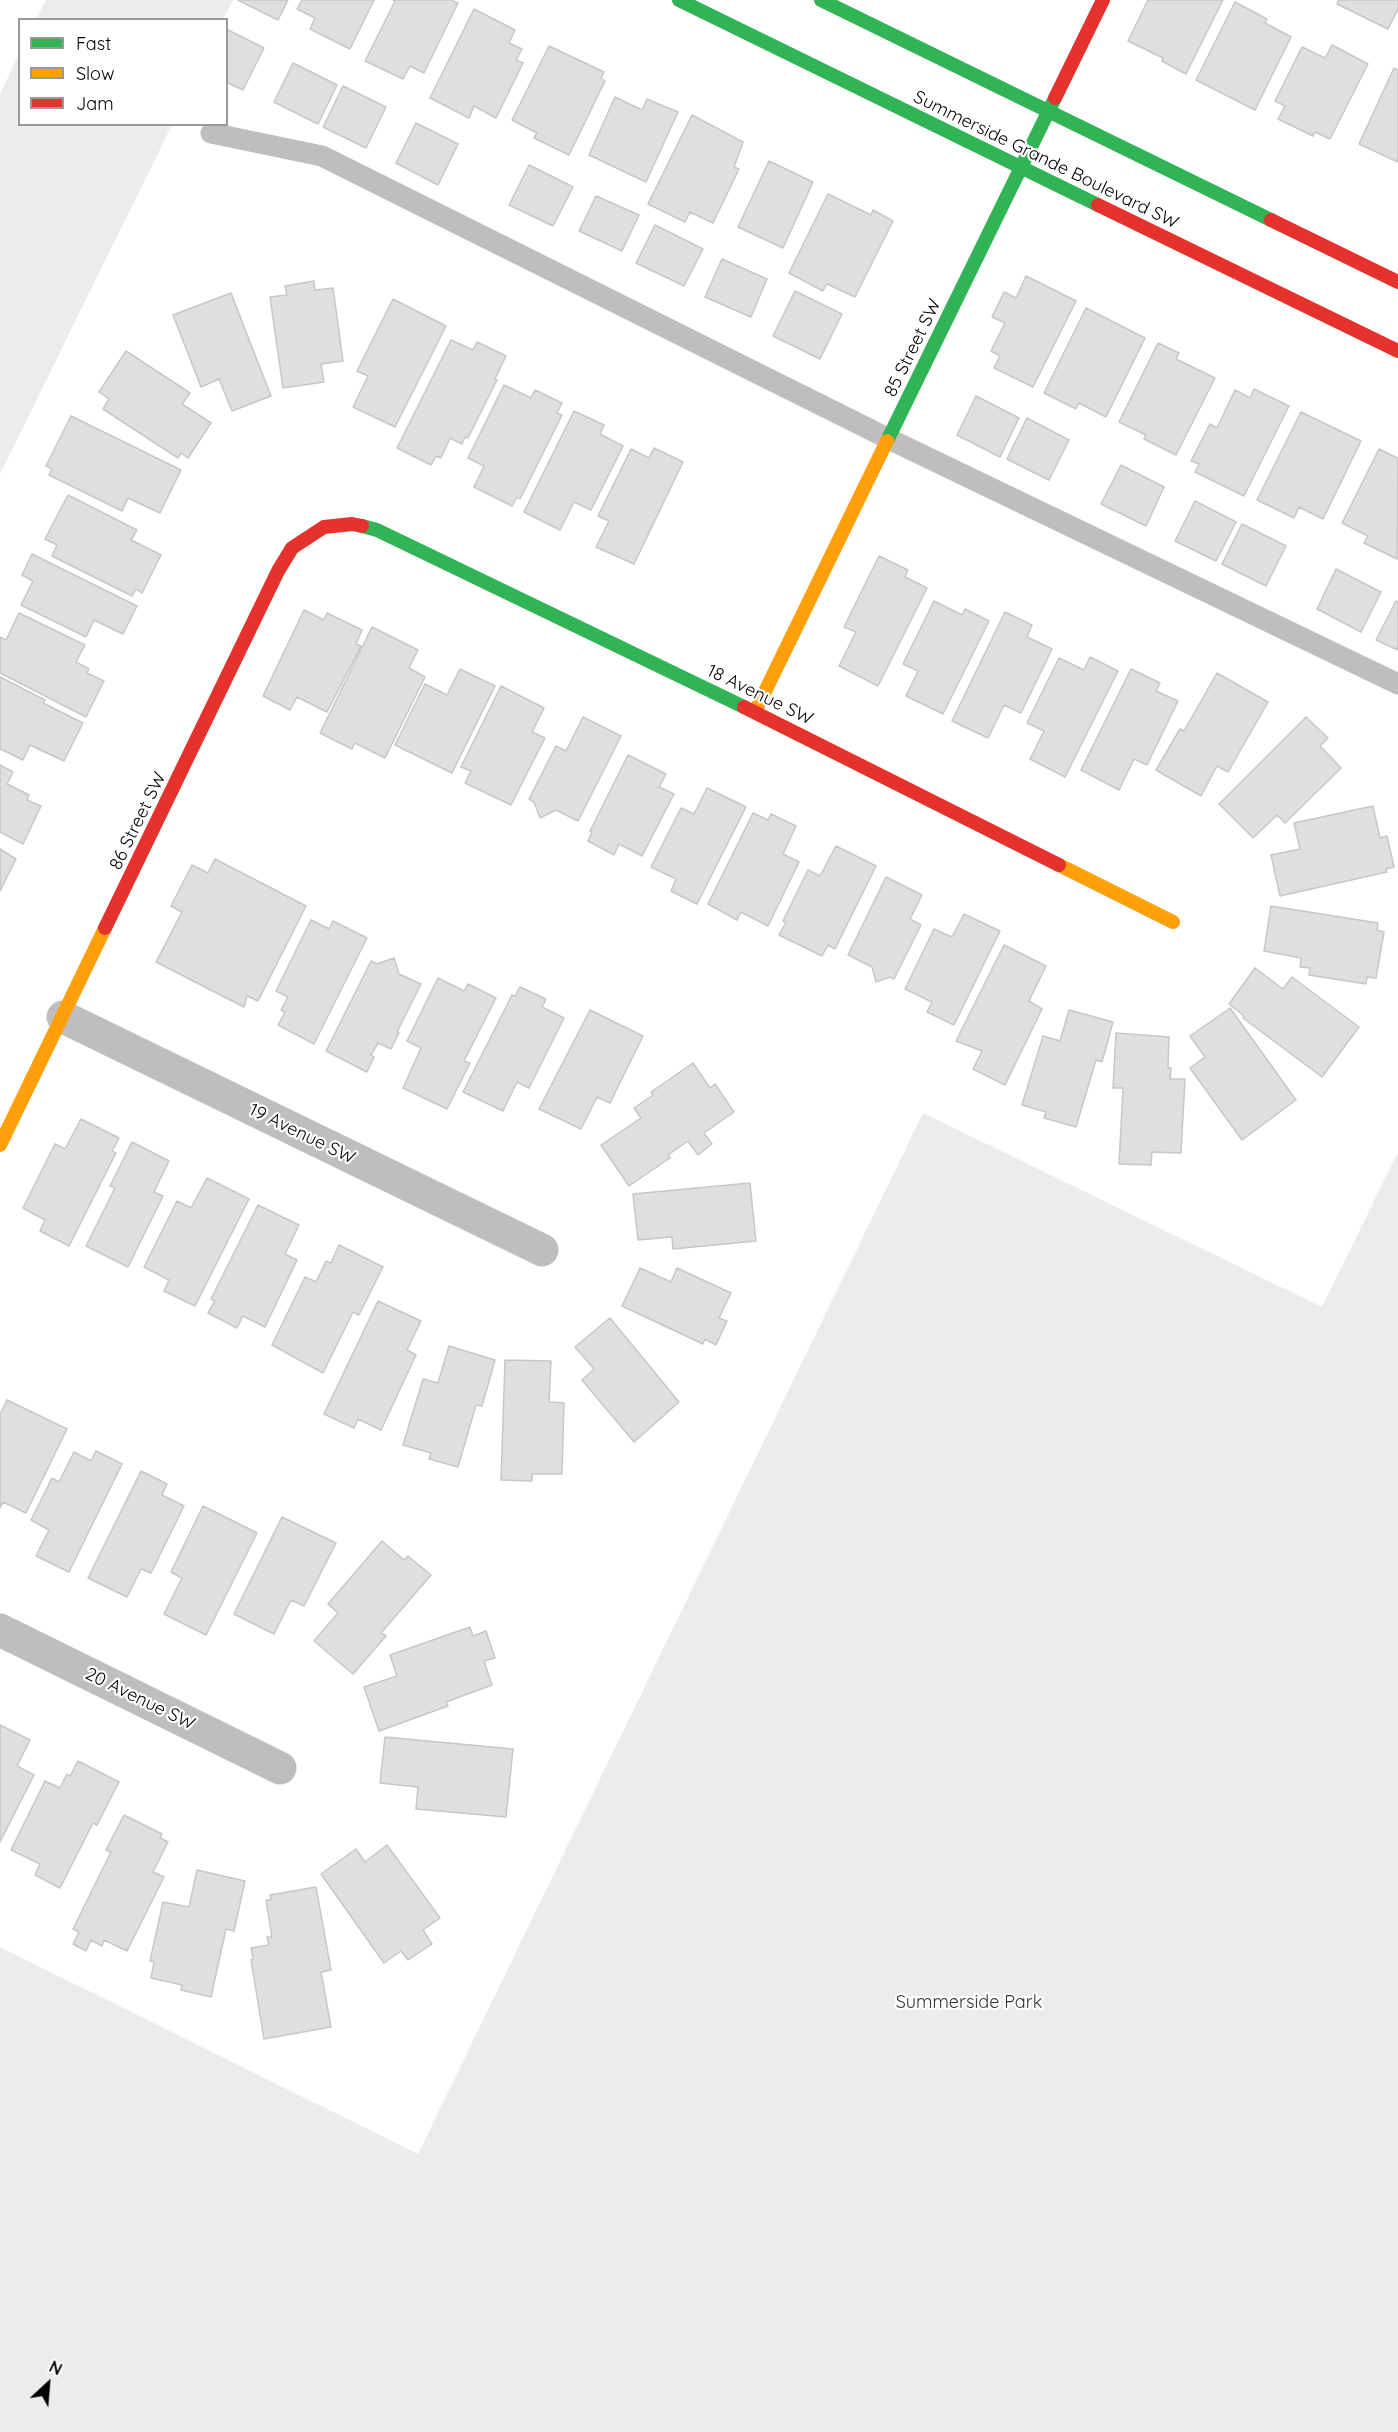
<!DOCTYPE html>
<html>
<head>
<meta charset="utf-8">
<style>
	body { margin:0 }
	#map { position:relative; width:1398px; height:2432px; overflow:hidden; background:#fff; font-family:Quicksand,sans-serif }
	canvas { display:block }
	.legend { position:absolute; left:18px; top:18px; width:210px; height:108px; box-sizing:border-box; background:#fff; border:2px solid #999; margin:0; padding:8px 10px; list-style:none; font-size:18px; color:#000 }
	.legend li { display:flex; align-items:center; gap:12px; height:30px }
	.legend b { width:30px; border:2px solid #999 }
	.north { position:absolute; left:18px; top:2354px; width:60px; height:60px; -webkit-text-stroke:4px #fff; paint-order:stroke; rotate:26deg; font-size:16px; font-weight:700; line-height:24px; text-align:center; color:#000 }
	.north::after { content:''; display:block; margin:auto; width:21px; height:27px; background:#000; clip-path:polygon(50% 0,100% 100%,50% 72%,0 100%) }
</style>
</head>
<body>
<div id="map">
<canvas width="1398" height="2432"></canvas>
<ul class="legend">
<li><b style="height:8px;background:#30b455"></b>Fast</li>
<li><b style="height:8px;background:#ff9f0a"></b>Slow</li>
<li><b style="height:8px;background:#e5322d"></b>Jam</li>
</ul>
<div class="north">N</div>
</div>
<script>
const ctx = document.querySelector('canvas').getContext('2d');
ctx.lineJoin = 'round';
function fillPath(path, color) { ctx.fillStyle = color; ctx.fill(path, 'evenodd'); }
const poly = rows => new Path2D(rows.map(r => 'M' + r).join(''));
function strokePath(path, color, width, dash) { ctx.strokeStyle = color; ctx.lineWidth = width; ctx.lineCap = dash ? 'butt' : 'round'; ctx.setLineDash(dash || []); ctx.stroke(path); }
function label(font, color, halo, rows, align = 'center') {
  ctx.font = font + ' Quicksand,sans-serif'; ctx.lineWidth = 4.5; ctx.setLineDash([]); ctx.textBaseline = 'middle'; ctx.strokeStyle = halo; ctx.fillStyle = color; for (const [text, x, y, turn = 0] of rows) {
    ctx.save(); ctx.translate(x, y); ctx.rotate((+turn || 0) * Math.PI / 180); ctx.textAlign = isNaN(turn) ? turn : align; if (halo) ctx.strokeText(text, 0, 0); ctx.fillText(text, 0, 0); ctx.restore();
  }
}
const green = poly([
	[46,0,233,0,223,19,36,19],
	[19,54,20,124,172,125,0,474,0,94],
	[923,1113,1322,1307,1398,1152,1398,2432,0,2432,0,1947,418,2154]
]);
const building = poly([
	[238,0,288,0,278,20,238,0],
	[302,0,374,0,350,49,310,29,315,18,297,9,302,0],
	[393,0,451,0,458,3,424,73,410,66,403,79,365,61,395,1,393,0],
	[1148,0,1223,0,1186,74,1162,61,1163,58,1128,41,1148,0],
	[1339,0,1398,0,1398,9,1388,29,1337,4,1339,0],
	[1235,2,1267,19,1265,23,1291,37,1255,110,1196,80,1235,2],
	[474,9,515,30,509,43,522,49,516,60,523,63,496,118,474,106,469,118,430,98,474,9],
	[226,29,264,48,243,90,226,82,226,29],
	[1332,45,1368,64,1330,139,1315,132,1313,136,1278,119,1285,106,1275,101,1302,47,1325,58,1332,45],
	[549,46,604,72,601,78,605,81,569,155,534,138,537,133,512,120,549,46],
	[293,63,337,85,318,124,274,102,293,63],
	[1394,68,1398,70,1398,162,1359,144,1394,68],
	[343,86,386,107,366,148,323,127,343,86],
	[615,97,642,110,647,99,678,112,646,182,589,155,615,97],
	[692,115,743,142,734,167,739,169,713,223,690,212,685,222,648,204,692,115],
	[416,123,458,144,438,185,396,163,416,123],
	[769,161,813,182,783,248,738,227,769,161],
	[529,165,573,187,553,226,509,205,529,165],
	[828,194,871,215,873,210,893,221,855,297,827,284,823,291,789,273,828,194],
	[596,196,639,215,622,251,579,231,596,196],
	[655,225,703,249,684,286,636,263,655,225],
	[722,259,767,279,751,317,705,297,722,259],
	[1026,276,1076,301,1033,387,994,368,1000,356,991,351,1005,323,992,317,1004,292,1016,298,1026,276],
	[314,281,315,290,333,288,343,361,321,364,324,382,283,388,270,297,287,295,285,286,314,281],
	[795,291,842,314,820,359,773,336,795,291],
	[231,293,271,396,232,411,219,379,201,387,173,315,231,293],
	[393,299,446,326,395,427,353,407,368,376,357,371,393,299],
	[1086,308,1145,338,1106,417,1079,403,1076,409,1044,393,1086,308],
	[451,340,473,350,477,342,506,356,495,379,497,380,468,438,465,437,462,444,450,438,441,458,436,456,431,465,397,448,451,340],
	[1158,343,1179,353,1176,359,1215,378,1176,455,1144,439,1146,435,1119,422,1158,343],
	[126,351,190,393,182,404,211,423,188,458,181,453,178,458,103,409,109,399,99,392,126,351],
	[504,385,531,398,535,390,562,403,557,413,562,415,520,499,517,497,512,506,474,487,484,466,468,458,504,385],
	[1254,389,1289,406,1244,496,1195,472,1199,464,1191,461,1210,424,1217,428,1235,390,1250,398,1254,389],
	[976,396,1019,418,1000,457,957,435,976,396],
	[574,411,604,425,600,434,623,446,591,510,574,502,560,530,524,512,574,411],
	[1301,412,1361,441,1323,519,1299,507,1294,518,1257,500,1301,412],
	[71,416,181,470,160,513,128,498,122,511,49,475,52,469,46,466,71,416],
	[1027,418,1069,440,1049,480,1007,459,1027,418],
	[654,448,683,462,634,564,596,547,609,521,598,516,631,449,649,458,654,448],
	[1379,449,1398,458,1397,559,1364,543,1368,536,1342,523,1379,449],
	[1121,465,1164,487,1146,526,1101,504,1121,465],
	[68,495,137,530,131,540,161,555,142,593,136,589,132,596,52,556,57,545,45,539,68,495],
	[1195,501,1236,522,1216,561,1175,541,1195,501],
	[1242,524,1286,546,1266,586,1222,564,1242,524],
	[32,554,137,606,123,634,94,620,86,637,21,605,33,581,22,575,32,554],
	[879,556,908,570,905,577,927,588,878,686,839,666,856,632,844,627,879,556],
	[1336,569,1381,592,1361,632,1317,609,1336,569],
	[934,601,962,615,965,609,989,621,943,714,906,696,918,671,903,664,934,601],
	[1396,601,1398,602,1398,650,1376,640,1396,601],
	[304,610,324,620,327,613,362,630,356,644,361,646,327,712,297,697,290,710,263,696,304,610],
	[1005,612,1032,625,1027,637,1052,649,1021,713,1004,705,988,738,952,721,1005,612],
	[19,613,85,645,76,662,89,669,87,673,104,681,86,717,0,673,0,637,6,640,19,613],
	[372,627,418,650,409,668,425,677,385,758,355,743,352,749,320,733,372,627],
	[1090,657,1118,671,1065,777,1030,759,1044,731,1027,723,1059,658,1084,670,1090,657],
	[460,669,495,686,452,773,395,745,425,684,447,695,460,669],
	[1131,669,1160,683,1156,691,1178,701,1147,765,1134,759,1119,790,1081,770,1131,669],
	[1217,673,1268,702,1228,772,1217,766,1201,796,1156,770,1180,729,1184,731,1217,673],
	[0,677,45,700,43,703,83,723,64,761,30,745,23,760,0,749,0,677],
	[501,686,544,708,532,732,545,738,511,805,465,783,471,771,461,767,501,686],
	[583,717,621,736,578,821,556,810,540,818,534,802,529,799,556,746,566,751,583,717],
	[1306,717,1328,738,1320,746,1341,768,1285,823,1277,815,1253,838,1219,804,1306,717],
	[628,755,666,774,659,787,674,794,642,856,619,844,614,855,588,841,592,832,590,831,628,755],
	[0,765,13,772,7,784,29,795,27,800,41,806,23,844,0,832,0,765],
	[707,788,746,807,697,904,671,891,676,879,651,867,681,808,694,814,707,788],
	[1373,806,1380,838,1387,836,1394,867,1386,869,1387,872,1280,896,1271,855,1300,849,1294,823,1373,806],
	[753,813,768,820,771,814,796,826,783,854,799,862,768,926,741,912,737,920,708,904,753,813],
	[836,846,876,866,835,949,828,945,822,956,779,935,786,922,783,921,808,870,820,876,836,846],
	[0,849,16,859,0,891,0,849],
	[215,859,306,906,258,1001,247,996,244,1007,156,962,182,912,171,906,192,865,208,873,215,859],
	[886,877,922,895,910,919,921,925,894,979,890,977,876,982,872,967,848,955,886,877],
	[1271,906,1378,923,1377,930,1384,932,1376,978,1367,977,1366,984,1309,975,1310,968,1300,967,1301,958,1264,951,1271,906],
	[964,914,1000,931,954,1025,927,1012,932,1002,905,989,934,929,952,937,964,914],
	[311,920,329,929,333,921,367,938,314,1044,278,1025,285,1012,281,1010,288,997,276,991,311,920],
	[1004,945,1046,966,1029,1001,1042,1009,1005,1085,973,1069,982,1051,956,1041,1004,945],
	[394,958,399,974,421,984,397,1032,399,1033,391,1049,378,1043,371,1055,374,1057,367,1072,326,1051,371,961,377,964,394,958],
	[1255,968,1283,989,1292,977,1359,1027,1322,1077,1243,1018,1244,1016,1229,1004,1255,968],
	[438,978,464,991,468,984,496,998,464,1061,470,1063,447,1109,403,1088,421,1048,407,1041,438,978],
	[520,987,546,999,542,1007,564,1018,529,1088,517,1082,503,1111,463,1092,512,995,515,996,520,987],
	[1230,1008,1296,1100,1242,1140,1190,1068,1205,1057,1190,1036,1230,1008],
	[590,1010,643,1036,610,1103,597,1097,581,1129,539,1109,590,1010],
	[1069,1010,1113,1022,1102,1062,1096,1060,1076,1127,1044,1118,1046,1112,1022,1105,1043,1036,1060,1041,1069,1010],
	[1116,1033,1169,1037,1168,1068,1171,1068,1170,1079,1185,1079,1181,1153,1152,1152,1151,1165,1119,1164,1123,1088,1113,1088,1116,1033],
	[693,1063,710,1088,715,1084,734,1112,704,1133,712,1144,698,1155,688,1141,668,1155,670,1158,629,1186,601,1145,641,1118,634,1108,653,1095,651,1092,693,1063],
	[81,1119,119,1138,112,1151,116,1153,69,1246,40,1231,45,1220,23,1208,55,1144,65,1149,81,1119],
	[132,1142,169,1161,154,1192,163,1196,128,1267,86,1246,115,1188,110,1186,132,1142],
	[207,1178,249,1199,195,1306,164,1291,169,1280,144,1267,177,1201,191,1208,207,1178],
	[750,1183,756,1241,673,1249,672,1237,638,1240,633,1194,750,1183],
	[258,1205,299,1225,285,1254,297,1260,265,1327,243,1316,237,1328,208,1313,215,1301,211,1299,258,1205],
	[339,1245,383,1267,359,1315,353,1312,323,1373,272,1345,305,1277,316,1282,326,1261,331,1263,339,1245],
	[640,1268,671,1282,677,1268,731,1293,719,1318,727,1321,716,1345,705,1339,703,1344,622,1306,640,1268],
	[378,1301,421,1321,407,1350,416,1355,381,1430,358,1419,354,1428,324,1414,378,1301],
	[610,1318,679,1402,634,1442,582,1380,594,1369,575,1347,610,1318],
	[449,1346,495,1360,482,1406,476,1405,458,1467,429,1459,431,1453,403,1445,423,1379,438,1383,449,1346],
	[505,1360,551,1361,549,1402,564,1403,562,1474,532,1474,532,1481,501,1480,505,1360],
	[7,1400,67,1429,26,1513,3,1502,0,1508,0,1415,7,1400],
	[96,1451,122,1464,69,1572,36,1556,49,1530,31,1520,52,1478,59,1482,74,1452,91,1461,96,1451],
	[141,1471,167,1484,162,1495,184,1506,151,1573,141,1569,127,1597,88,1578,141,1471],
	[203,1506,257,1533,206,1635,164,1614,182,1578,171,1572,203,1506],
	[282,1517,336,1543,304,1606,291,1600,274,1634,234,1614,282,1517],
	[382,1541,404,1560,408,1556,431,1575,381,1633,386,1636,353,1674,314,1641,338,1613,328,1604,382,1541],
	[470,1627,473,1636,486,1631,495,1658,484,1661,492,1685,446,1702,448,1706,379,1731,364,1687,397,1676,390,1655,470,1627],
	[0,1725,30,1740,17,1766,34,1775,0,1842,0,1725],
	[385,1737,513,1749,506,1817,416,1809,418,1787,380,1783,385,1737],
	[78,1761,119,1782,97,1825,93,1823,60,1888,35,1875,40,1864,11,1850,45,1781,60,1788,67,1774,70,1776,78,1761],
	[124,1815,162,1834,160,1838,168,1842,153,1872,164,1877,127,1951,104,1940,102,1946,91,1940,86,1951,73,1944,79,1932,73,1929,111,1852,106,1850,124,1815],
	[387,1845,440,1918,423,1930,432,1944,408,1960,401,1951,384,1963,321,1874,356,1849,365,1862,387,1845],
	[197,1870,245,1881,234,1931,226,1929,211,1997,181,1990,182,1985,151,1978,154,1962,150,1961,163,1902,189,1907,197,1870],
	[316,1887,331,1970,321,1972,331,2027,264,2039,251,1960,253,1959,251,1948,269,1945,267,1937,272,1937,266,1900,271,1900,270,1895,316,1887]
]);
const lane = poly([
	[211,133,322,156,889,439,1398,684]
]);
const street = poly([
	[63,1017,542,1250],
	[0,1630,280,1768]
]);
const fast = poly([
	[679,0,1098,205],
	[821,0,1271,220],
	[887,441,1055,98],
	[362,526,377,530,744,707]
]);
const slow = poly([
	[755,712,887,441],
	[1059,865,1173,922],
	[0,1145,105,928]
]);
const jam = poly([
	[1055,98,1103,0],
	[1098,205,1398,351],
	[1271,220,1398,282],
	[744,707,1059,865],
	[105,928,278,571,292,548,324,527,352,524,362,526]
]);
const streetNames = [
	["Summerside Grande Boulevard SW",1046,160,26],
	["85 Street SW",913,348,-64],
	["18 Avenue SW",760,695,26],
	["86 Street SW",138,821,-64],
	["19 Avenue SW",302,1134,26],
	["20 Avenue SW",140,1699,26]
];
const parkNames = [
	["Summerside Park",969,2003]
];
fillPath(green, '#ececec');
fillPath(building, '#dfdfdf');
strokePath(building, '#c7c7c7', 1.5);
strokePath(lane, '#bebebe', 21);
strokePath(street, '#bebebe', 33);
strokePath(fast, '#30b455', 14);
strokePath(slow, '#ff9f0a', 14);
strokePath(jam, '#e5322d', 14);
label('18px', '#000', '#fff', streetNames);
label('18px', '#333', '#fff', parkNames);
</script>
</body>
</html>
